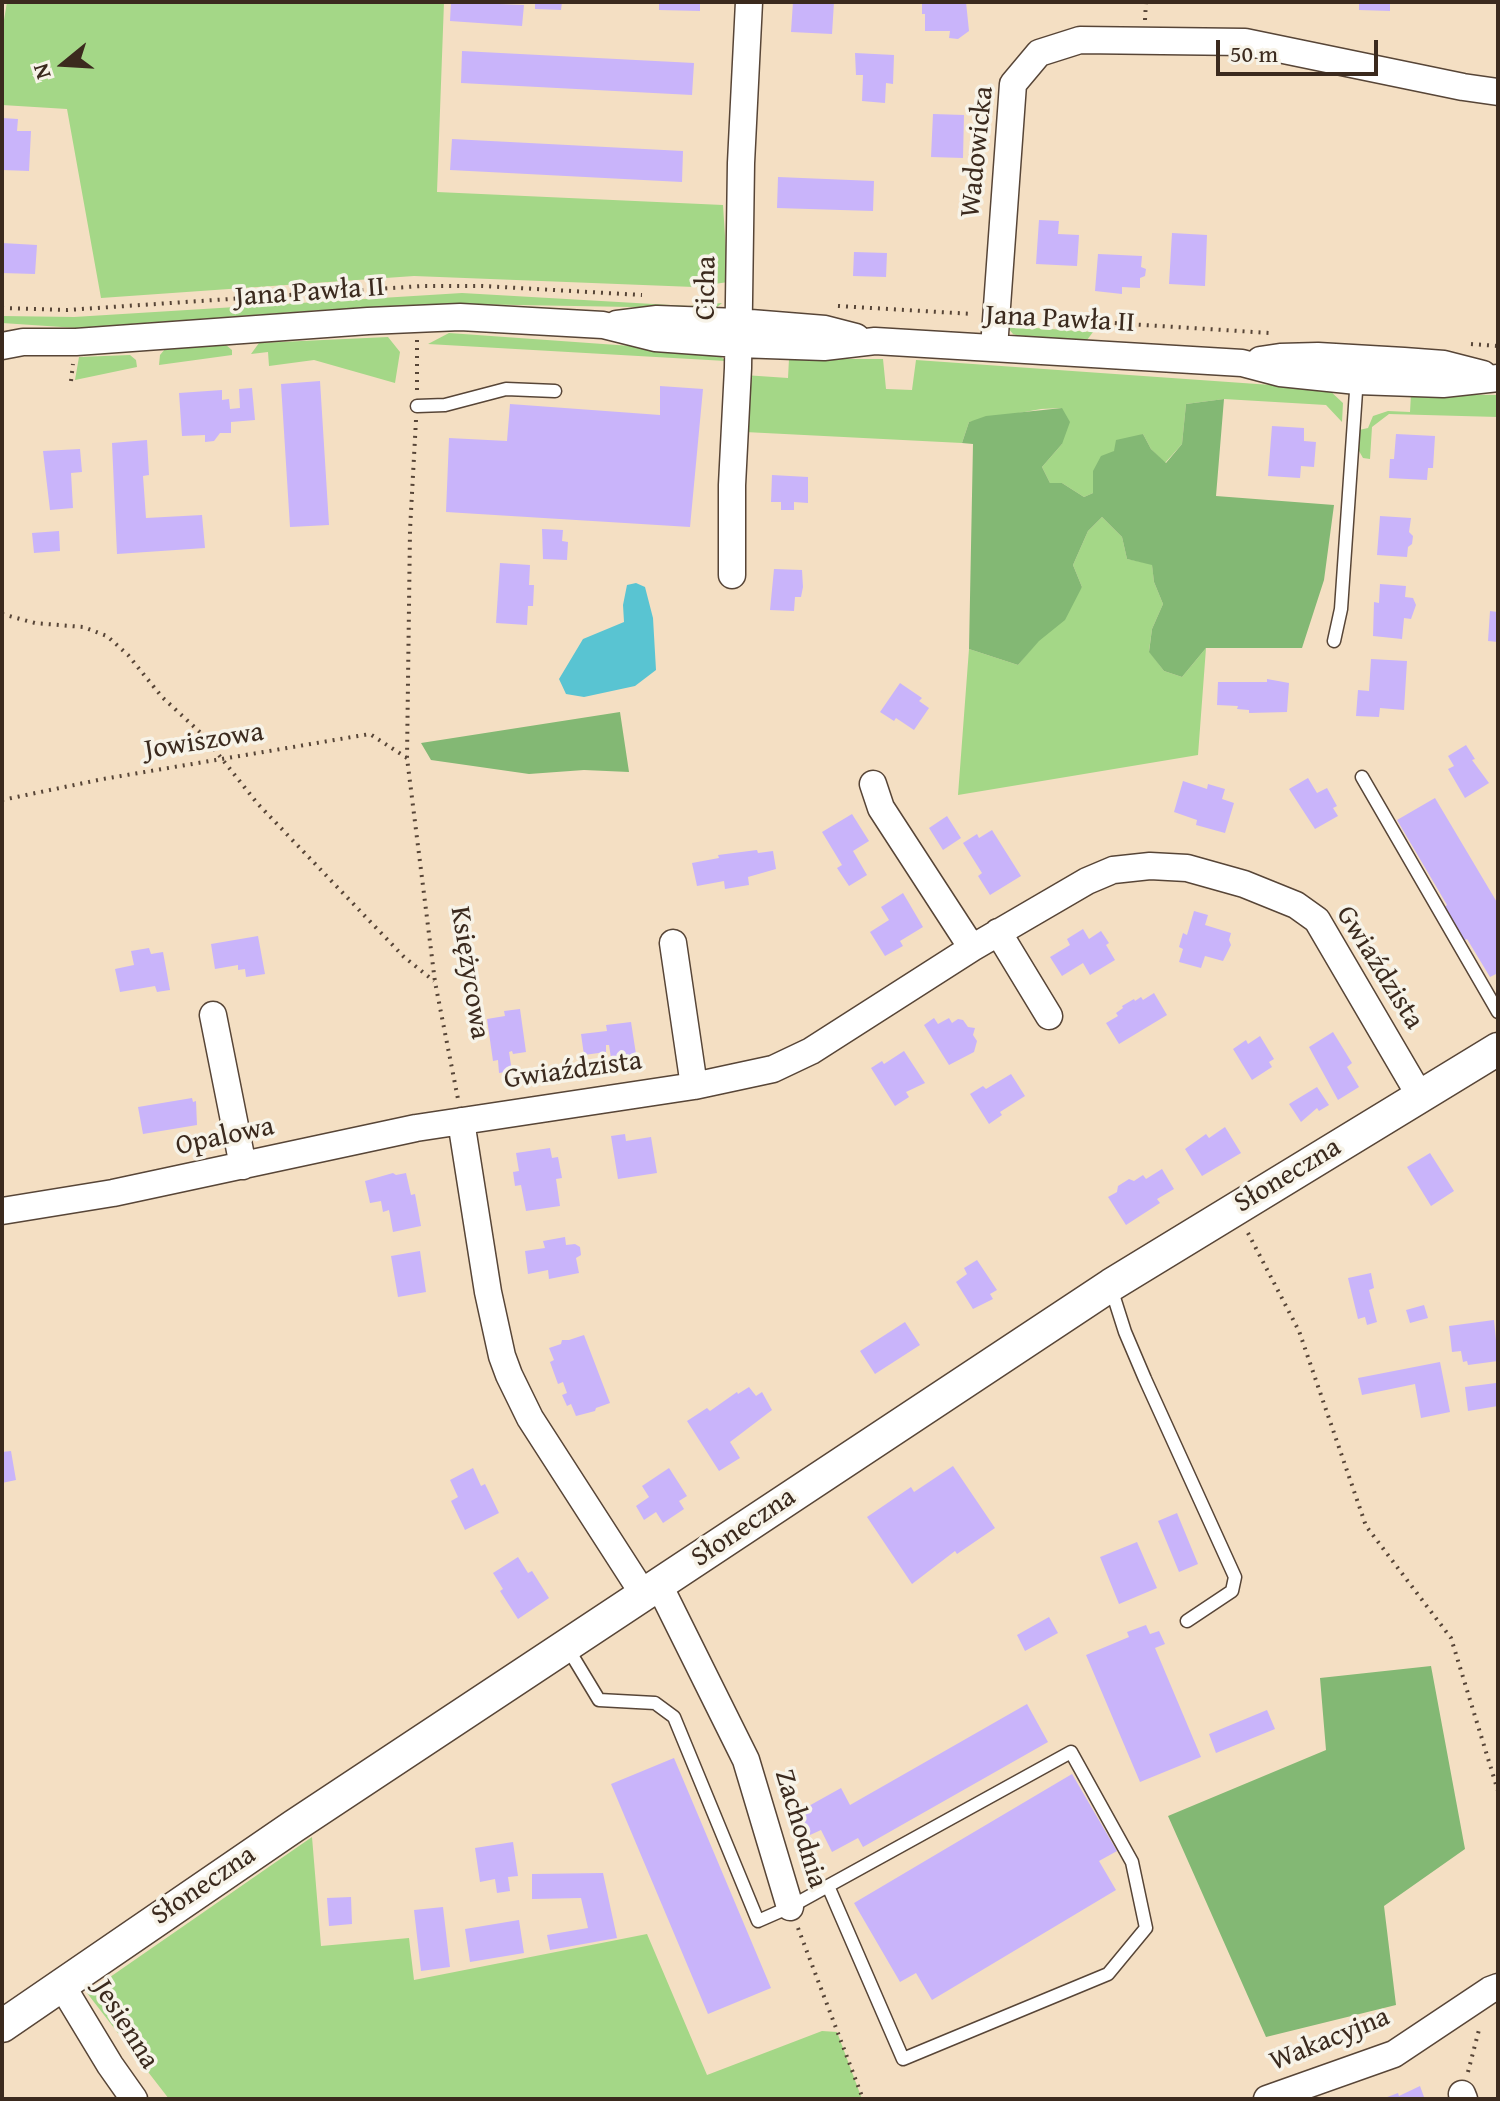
<!DOCTYPE html>
<html>
<head>
<meta charset="utf-8">
<style>
	body { margin:0 }
	#map { position:relative; width:1500px; height:2101px; overflow:hidden; background:#f4dfc3; font-family:"Gentium Book Plus",serif }
	canvas { display:block }
	.frame { position:absolute; inset:0; border:4px solid #3b2a1e; pointer-events:none }
	.north { position:absolute; left:24px; top:24px; width:80px; height:80px; -webkit-text-stroke:6px #f7f3e8; paint-order:stroke; rotate:252deg; font-size:22px; font-weight:700; line-height:32px; text-align:center; color:#3b2a1e }
	.north::after { content:''; display:block; margin:auto; width:28px; height:36px; background:#3b2a1e; clip-path:polygon(50% 0,100% 100%,50% 72%,0 100%) }
	.scale { position:absolute; left:1216px; top:40px; width:162px; height:36px; box-sizing:border-box; border:4px solid #3b2a1e; border-top:0; padding-left:10px; font-size:24px; line-height:28px; white-space:nowrap; color:#3b2a1e; -webkit-text-stroke:6px #f7f3e8; paint-order:stroke }
</style>
</head>
<body>
<div id="map">
<canvas width="1500" height="2101"></canvas>
<div class="frame"></div>
<div class="north">N</div>
<div class="scale">50 m</div>
</div>
<script>
const ctx = document.querySelector('canvas').getContext('2d');
ctx.lineJoin = 'round';
function fillPath(path, color) { ctx.fillStyle = color; ctx.fill(path, 'evenodd'); }
const poly = rows => new Path2D(rows.map(r => 'M' + r).join(''));
function strokePath(path, color, width, dash) { ctx.strokeStyle = color; ctx.lineWidth = width; ctx.lineCap = dash ? 'butt' : 'round'; ctx.setLineDash(dash || []); ctx.stroke(path); }
function label(font, color, halo, rows, align = 'center') {
  ctx.font = font + ' "Gentium Book Plus",serif'; ctx.lineWidth = 7; ctx.setLineDash([]); ctx.textBaseline = 'middle'; ctx.strokeStyle = halo; ctx.fillStyle = color; for (const [text, x, y, turn = 0] of rows) {
    ctx.save(); ctx.translate(x, y); ctx.rotate((+turn || 0) * Math.PI / 180); ctx.textAlign = isNaN(turn) ? turn : align; if (halo) ctx.strokeText(text, 0, 0); ctx.fillText(text, 0, 0); ctx.restore();
  }
}
const green = poly([
	[7,2,444,2,437,192,723,205,728,282,694,287,414,276,101,298,67,109,2,105,2,32],
	[462,293,688,306,722,303,716,308,688,308,461,304,322,310,77,328,2,323,2,316,74,317],
	[1004,323,1022,327,1093,332,1087,340,1023,337,1013,334],
	[449,333,715,352,726,361,428,344],
	[388,337,400,352,395,383,314,360,269,366,268,352,251,354,259,343],
	[226,345,232,350,232,355,159,365,160,355,165,349],
	[130,355,136,360,137,367,75,380,79,357],
	[789,359,883,359,886,389,912,390,916,360,1328,389,1343,403,1342,422,1326,405,1224,399,1186,404,1182,444,1165,463,1151,449,1143,434,1114,451,1093,493,1084,497,1062,483,1050,483,1042,467,1062,444,1062,408,1041,409,969,422,962,443,745,432,744,375,788,378],
	[1411,394,1498,395,1498,417,1389,414,1372,427,1370,459,1363,458,1359,451,1359,430,1368,428,1373,416,1388,411,1410,412],
	[1102,517,1122,537,1127,559,1152,564,1154,582,1163,604,1152,629,1149,651,1164,671,1182,677,1206,648,1198,755,958,795,969,649,1018,665,1082,587,1073,565,1088,531],
	[312,1837,321,1946,409,1938,414,1980,647,1934,707,2075,822,2031,837,2032,862,2099,169,2099,87,1993]
]);
const forest = poly([
	[1224,399,1216,496,1334,505,1324,580,1302,648,1206,648,1182,677,1164,671,1149,652,1152,629,1163,604,1154,582,1152,565,1127,559,1122,537,1102,517,1088,531,1073,565,1082,587,1065,620,1039,641,1018,665,969,649,973,444,962,443,969,422,986,416,1062,408,1070,422,1062,444,1042,467,1050,483,1062,483,1084,497,1093,493,1093,471,1101,456,1114,451,1116,440,1143,434,1151,449,1166,463,1182,444,1186,404],
	[620,712,629,772,584,770,529,774,431,760,421,743],
	[1431,1666,1465,1849,1384,1906,1396,2005,1266,2037,1168,1816,1326,1750,1320,1678]
]);
const water = poly([
	[636,583,645,587,653,618,656,670,635,686,584,697,566,694,559,679,583,639,624,622,623,605,627,585]
]);
const building = poly([
	[451,2,524,5,522,26,450,21],
	[535,2,562,2,561,10,535,9],
	[659,2,700,2,700,11,659,10],
	[793,2,834,2,832,34,791,32],
	[922,2,966,2,969,31,958,39,949,38,950,31,925,31,925,14,922,14],
	[1359,2,1390,2,1390,11,1359,10],
	[462,51,694,63,692,95,461,83],
	[855,53,894,55,893,84,886,83,885,103,862,101,863,75,856,75],
	[933,114,964,115,963,158,931,157],
	[2,118,18,119,17,131,31,131,29,171,2,170],
	[452,139,683,151,682,182,450,170],
	[778,177,874,181,873,211,777,208],
	[1039,220,1059,221,1058,234,1079,235,1077,266,1036,264],
	[1172,233,1207,235,1205,286,1169,284],
	[2,243,37,245,35,274,2,273],
	[854,252,887,253,886,277,853,276],
	[1098,254,1142,256,1141,267,1146,269,1145,276,1140,278,1140,288,1122,287,1122,294,1095,291],
	[320,381,329,525,290,527,281,384],
	[660,386,703,389,690,527,446,512,449,438,507,441,510,404,660,415],
	[252,388,255,420,231,422,231,433,220,433,214,441,205,442,205,435,182,436,179,393,222,390,222,400,229,399,230,409,240,408,239,389],
	[1272,426,1304,428,1304,441,1316,442,1314,467,1301,466,1300,478,1268,476],
	[1396,434,1435,436,1433,468,1428,468,1427,480,1389,478,1390,459,1394,459],
	[147,440,149,475,143,476,146,518,202,515,205,548,117,554,112,443],
	[80,449,82,472,71,473,73,508,50,510,43,451],
	[772,475,808,477,808,503,794,502,794,510,781,510,781,502,771,502],
	[1380,516,1411,518,1409,532,1413,536,1412,544,1408,547,1407,557,1377,555],
	[542,529,563,530,562,541,568,542,567,560,543,559],
	[59,531,60,551,34,553,32,533],
	[500,563,530,565,529,585,534,585,533,606,528,606,527,625,496,623],
	[774,569,802,570,803,587,801,597,795,597,794,611,770,610],
	[1380,584,1406,586,1405,597,1413,598,1416,605,1411,619,1404,618,1402,639,1373,636,1374,602,1379,603],
	[1490,611,1498,612,1498,642,1488,641],
	[1371,659,1407,661,1404,710,1380,708,1379,717,1356,716,1358,690,1369,691],
	[1267,679,1289,683,1287,712,1249,713,1249,710,1237,709,1238,706,1217,705,1218,682,1267,682],
	[900,683,922,698,919,701,929,708,914,730,896,718,894,721,880,712],
	[1466,745,1475,759,1472,760,1489,783,1465,798,1448,769,1454,766,1448,756],
	[1308,778,1317,793,1327,788,1337,806,1333,808,1338,816,1315,829,1289,789],
	[1183,781,1207,789,1208,784,1225,789,1222,799,1234,803,1225,833,1196,825,1197,820,1174,812],
	[1435,798,1498,904,1498,973,1490,977,1467,939,1463,941,1443,908,1447,905,1397,820],
	[852,814,869,841,853,851,867,875,849,886,837,868,842,865,822,832],
	[947,816,961,838,943,850,929,828],
	[992,830,1021,876,990,895,978,876,982,873,963,843,977,834,979,838],
	[757,850,758,853,773,851,776,869,748,877,749,885,725,889,724,881,697,886,692,863,719,858,718,855],
	[903,893,923,927,900,941,903,946,885,956,870,932,889,920,881,907],
	[1194,911,1208,915,1205,925,1231,933,1229,940,1231,945,1223,961,1205,956,1201,968,1179,962,1183,949,1179,947,1183,933,1187,935],
	[1083,929,1089,939,1101,931,1109,943,1106,945,1115,960,1090,975,1083,963,1062,976,1050,957,1070,945,1067,939],
	[258,936,265,974,246,977,245,969,238,970,238,965,215,969,211,944],
	[149,948,151,954,163,952,170,990,157,992,155,986,120,992,115,969,134,965,131,951],
	[1154,993,1167,1015,1119,1044,1106,1023,1118,1016,1116,1013,1123,1008,1122,1006,1134,999,1135,1001,1141,997,1143,1000],
	[520,1009,526,1052,513,1054,512,1051,509,1052,512,1071,499,1073,498,1060,493,1061,487,1019,505,1016,504,1011],
	[934,1018,938,1024,949,1018,952,1023,958,1019,963,1020,968,1027,975,1028,973,1035,977,1041,974,1052,949,1065,924,1025],
	[631,1022,636,1054,611,1058,609,1045,606,1045,606,1052,584,1055,581,1034,607,1031,606,1025],
	[1333,1032,1352,1063,1347,1067,1359,1087,1338,1100,1309,1047],
	[1260,1036,1274,1059,1269,1062,1272,1067,1252,1080,1233,1049,1246,1040,1248,1044],
	[904,1051,925,1083,906,1092,909,1097,895,1106,871,1068,882,1061,884,1064],
	[1011,1074,1025,1096,1000,1112,1002,1115,989,1124,970,1094,983,1086,986,1089],
	[1317,1087,1329,1105,1319,1111,1317,1108,1301,1122,1289,1104],
	[192,1098,193,1102,196,1101,197,1125,143,1134,138,1107],
	[1225,1127,1241,1153,1202,1176,1185,1149,1206,1134,1209,1138],
	[625,1134,626,1141,651,1137,657,1173,618,1179,611,1136],
	[550,1148,552,1158,558,1157,562,1178,556,1179,560,1206,526,1211,521,1185,515,1186,513,1172,519,1171,516,1153],
	[1430,1153,1454,1191,1431,1206,1407,1167],
	[1162,1169,1174,1189,1157,1199,1160,1203,1126,1225,1108,1197,1117,1192,1118,1186,1129,1179,1134,1181,1143,1175,1146,1179],
	[393,1173,396,1175,406,1173,411,1195,415,1194,421,1226,393,1232,389,1210,383,1212,381,1201,370,1203,365,1181],
	[565,1237,566,1245,575,1244,580,1247,581,1255,576,1258,579,1273,549,1279,548,1270,528,1274,525,1251,545,1248,543,1241],
	[420,1251,426,1292,398,1297,391,1256],
	[977,1260,997,1290,990,1294,993,1299,973,1309,956,1282,967,1274,964,1268],
	[1371,1273,1374,1288,1369,1290,1377,1322,1367,1325,1365,1317,1358,1319,1348,1278],
	[1424,1305,1428,1318,1410,1323,1406,1310],
	[1494,1320,1498,1361,1468,1365,1467,1361,1463,1362,1461,1351,1452,1352,1449,1326],
	[905,1322,920,1345,875,1374,860,1351],
	[584,1335,610,1403,596,1408,595,1411,576,1416,571,1404,567,1406,562,1395,567,1393,563,1382,558,1384,550,1362,554,1360,549,1348,561,1344,562,1340,569,1340],
	[1440,1362,1450,1412,1421,1418,1415,1384,1362,1395,1358,1378],
	[1496,1383,1498,1406,1468,1411,1465,1387],
	[749,1387,756,1396,762,1392,772,1410,730,1442,740,1458,719,1471,687,1421,707,1408,710,1411,737,1392,738,1394],
	[11,1451,16,1480,2,1483,2,1452],
	[953,1466,995,1528,957,1554,955,1551,912,1584,867,1517,911,1487,914,1492],
	[473,1468,481,1486,485,1484,499,1513,465,1530,451,1501,458,1497,450,1480],
	[669,1468,687,1496,679,1501,684,1509,663,1523,656,1512,644,1520,636,1506,649,1497,642,1486],
	[1177,1513,1198,1564,1179,1572,1158,1521],
	[1137,1542,1157,1588,1119,1604,1100,1557],
	[518,1557,528,1573,532,1571,549,1598,518,1619,500,1591,503,1589,493,1573],
	[1049,1617,1058,1633,1025,1651,1017,1635],
	[1146,1625,1150,1634,1159,1631,1165,1644,1155,1648,1201,1757,1140,1782,1086,1655,1129,1637,1127,1632],
	[1027,1704,1048,1742,863,1847,858,1838,832,1852,821,1830,810,1835,798,1812,841,1788,850,1805],
	[1267,1710,1275,1729,1216,1753,1209,1734],
	[674,1758,771,1988,708,2014,611,1784],
	[1072,1774,1117,1851,1099,1861,1116,1890,932,2000,916,1973,900,1982,854,1903],
	[513,1842,518,1876,508,1877,510,1891,497,1893,495,1879,480,1882,475,1848],
	[603,1873,617,1938,550,1950,547,1935,588,1928,581,1898,532,1899,532,1874],
	[351,1897,352,1924,329,1926,327,1898],
	[443,1907,450,1967,421,1971,414,1910],
	[519,1920,524,1953,470,1962,465,1929],
	[1420,2086,1424,2097,1423,2099,1382,2099,1398,2093,1399,2096]
]);
const path = poly([
	[1145,20,1146,2],
	[838,306,973,314],
	[2,308,67,310,422,286,483,286,642,295],
	[1019,317,1270,333],
	[417,340,417,391],
	[1471,344,1498,346],
	[71,381,73,364],
	[416,420,410,530,407,758,435,982,458,1099],
	[2,614,35,623,83,627,107,636,128,655,162,697,203,735,257,803,404,957,434,981],
	[2,800,103,779,370,734,407,758],
	[1248,1233,1299,1331,1366,1526,1451,1638,1498,1791],
	[798,1928,863,2099],
	[1468,2072,1480,2026]
]);
const service = poly([
	[417,406,445,405,506,389,555,391],
	[1334,641,1341,609,1357,377],
	[1362,777,1498,1012],
	[1111,1288,1125,1332,1145,1379,1235,1577,1232,1591,1187,1621],
	[567,1647,599,1700,655,1703,674,1717,758,1921,790,1907,828,1886,1071,1752,1132,1862,1146,1928,1108,1974,903,2059,828,1886]
]);
const minor = poly([
	[617,324,657,319,738,322,825,329,856,337],
	[2,346,23,342,76,342,368,321,460,317,603,325,655,338,738,344,824,347,875,341,1242,363,1280,373,1357,381,1443,384,1498,378],
	[994,348,1013,84,1039,53,1080,40,1245,42,1463,87,1498,92],
	[1260,360,1280,357,1318,356,1404,361,1444,364,1483,374],
	[732,575,732,485,738,368,741,163,749,2],
	[873,784,881,808,972,948],
	[998,932,1049,1016],
	[673,943,694,1086],
	[213,1015,243,1166],
	[461,1121,488,1292,502,1356,509,1375,530,1418,644,1595],
	[2,1211,113,1193,416,1128,694,1086,773,1069,811,1051,972,948,1087,881,1113,870,1150,866,1187,868,1244,884,1296,905,1317,920,1420,1096],
	[659,1585,746,1760,790,1907],
	[61,1984,110,2065,134,2099],
	[1462,2094,1464,2099],
	[1267,2099,1394,2054,1490,1990,1498,1987]
]);
const tertiary = poly([
	[2,2026,294,1826,1111,1285,1498,1049]
]);
const streetNames = [
	["Wadowicka",978,152,-84],
	["Cicha",707,288,-89],
	["Jana Pawła II",310,293,-4],
	["Jana Pawła II",1060,320,3],
	["Jowiszowa",204,742,-9],
	["Gwiaździsta",1379,968,58],
	["Księżycowa",469,973,81],
	["Gwiaździsta",573,1071,-8],
	["Opalowa",225,1137,-12],
	["Słoneczna",1288,1176,-31],
	["Słoneczna",744,1528,-34],
	["Zachodnia",800,1829,73],
	["Słoneczna",204,1886,-34],
	["Jesienna",125,2025,58],
	["Wakacyjna",1330,2040,-22]
];
fillPath(green, '#a4d787');
fillPath(forest, '#83b874');
fillPath(water, '#59c4d2');
fillPath(building, '#c9b4fa');
strokePath(service, '#574537', 15);
strokePath(minor, '#574537', 29);
strokePath(tertiary, '#574537', 35);
strokePath(path, '#574537', 4, [2, 6]);
strokePath(service, '#fff', 12);
strokePath(minor, '#fff', 26);
strokePath(tertiary, '#fff', 32);
label('28px', '#3b2a1e', '#f7f3e8', streetNames);
</script>
</body>
</html>
